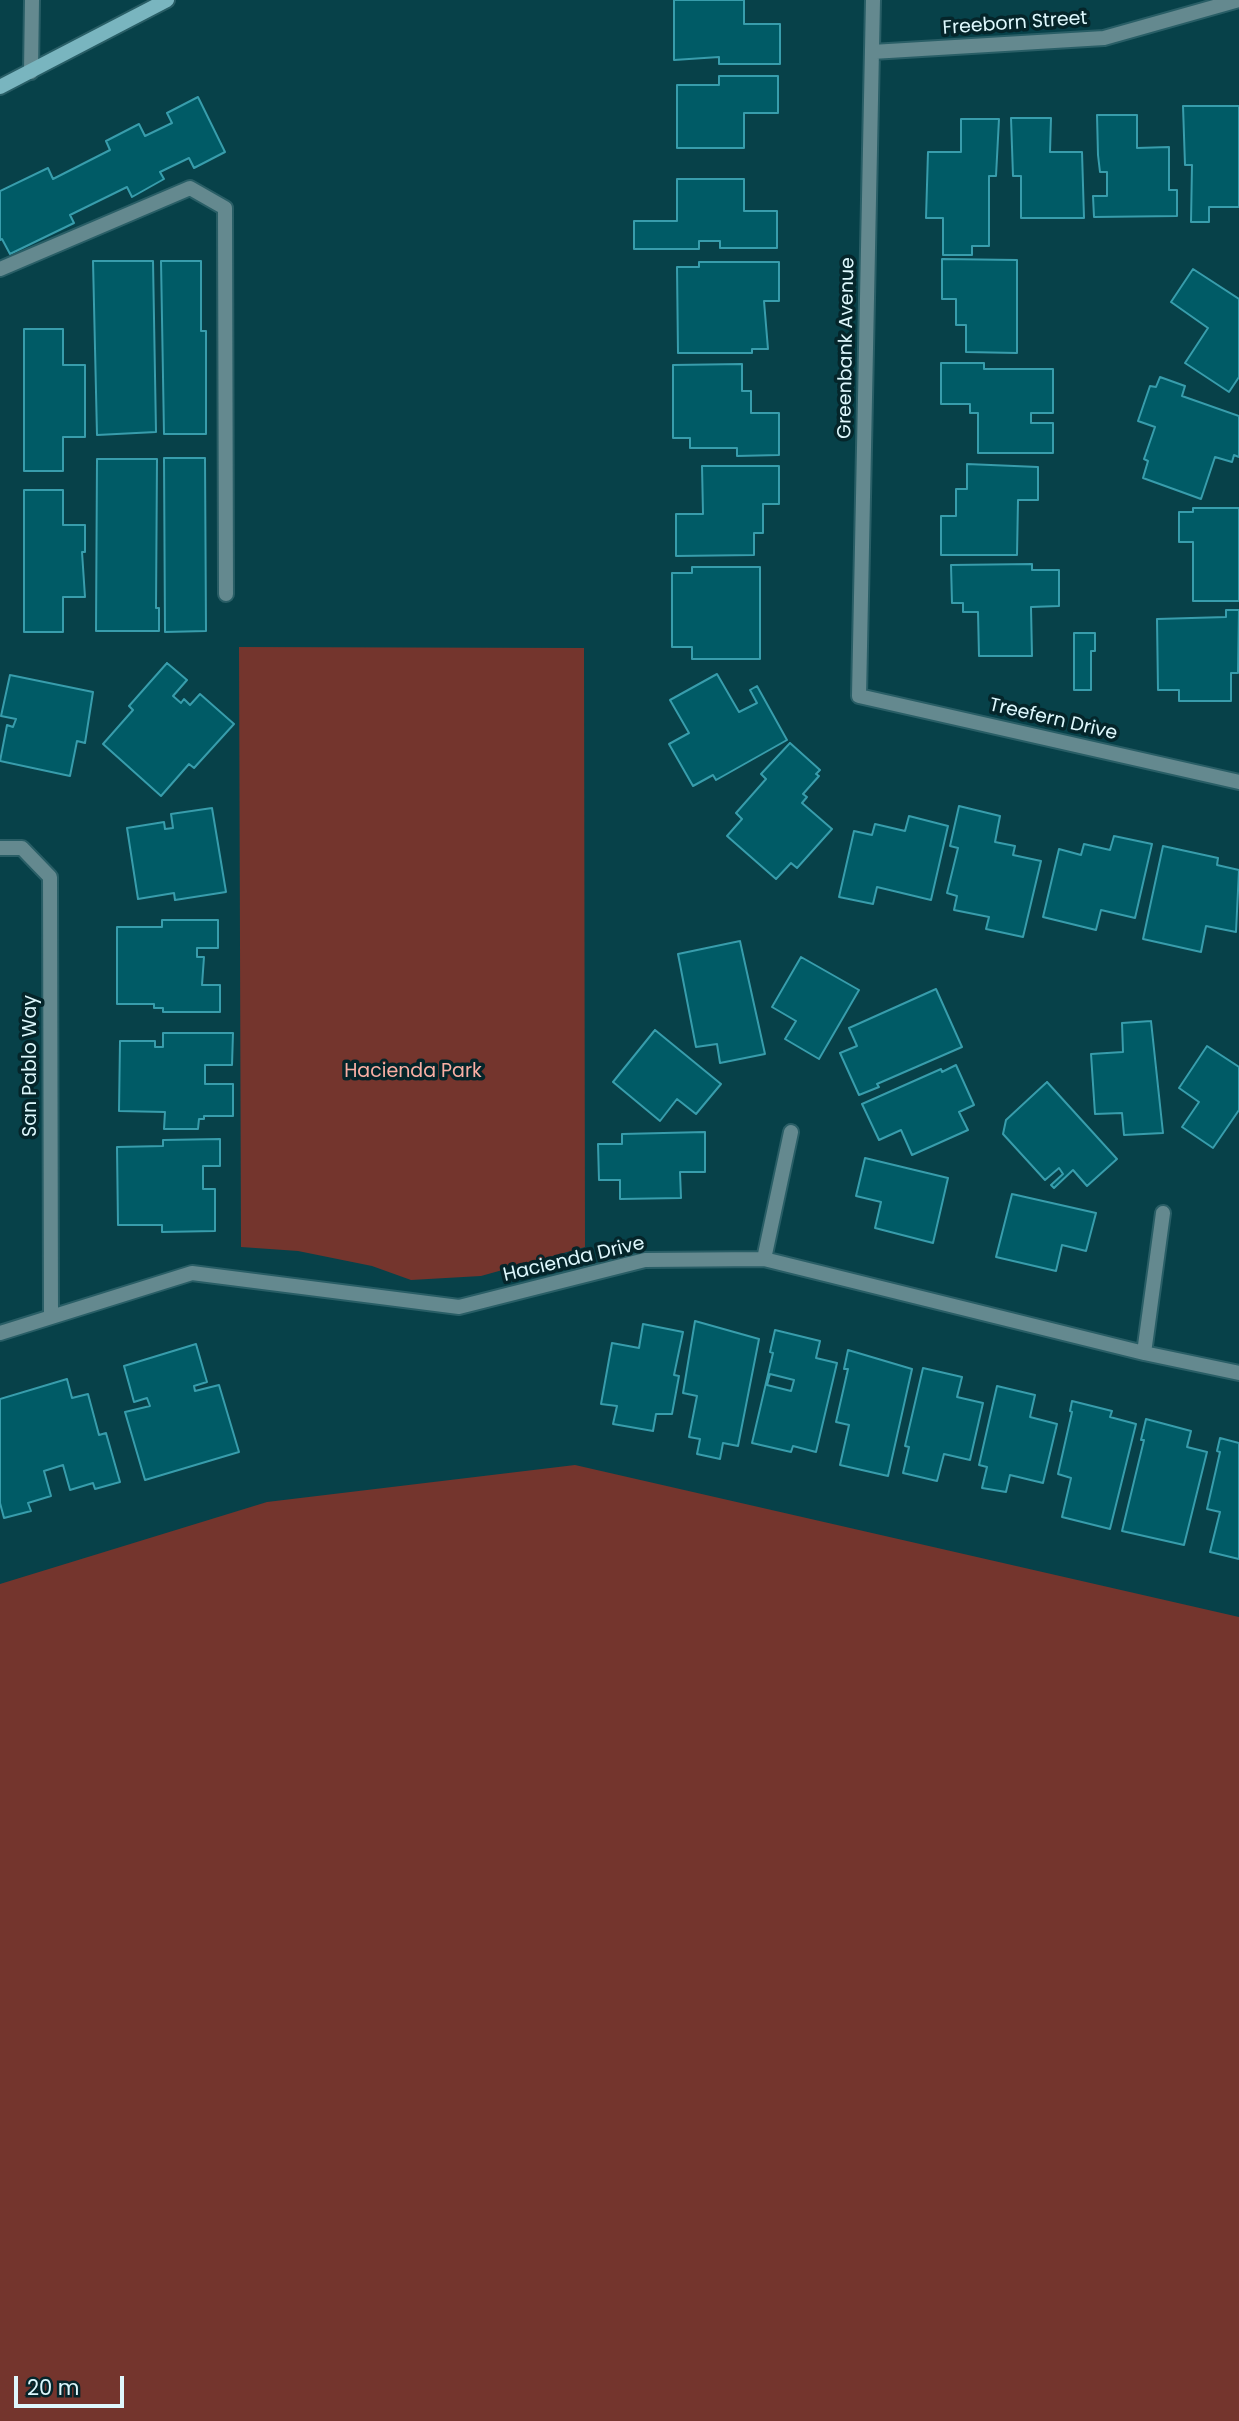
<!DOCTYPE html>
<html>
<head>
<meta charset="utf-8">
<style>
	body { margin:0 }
	#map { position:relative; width:1239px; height:2421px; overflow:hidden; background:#074149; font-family:Poppins,sans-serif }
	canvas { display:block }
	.scale { position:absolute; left:14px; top:2376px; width:110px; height:32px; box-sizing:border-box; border:4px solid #def8fd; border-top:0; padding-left:9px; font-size:21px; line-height:24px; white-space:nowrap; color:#def8fd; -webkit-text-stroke:5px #05252a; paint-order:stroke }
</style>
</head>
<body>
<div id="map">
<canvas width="1239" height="2421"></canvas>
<div class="scale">20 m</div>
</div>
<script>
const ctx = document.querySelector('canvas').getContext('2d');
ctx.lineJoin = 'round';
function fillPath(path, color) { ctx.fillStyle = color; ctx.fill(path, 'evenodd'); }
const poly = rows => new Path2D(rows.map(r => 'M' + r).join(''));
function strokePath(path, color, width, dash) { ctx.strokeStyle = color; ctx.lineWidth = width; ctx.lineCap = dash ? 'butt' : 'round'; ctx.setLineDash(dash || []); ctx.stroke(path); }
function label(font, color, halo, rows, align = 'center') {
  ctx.font = font + ' Poppins,sans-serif'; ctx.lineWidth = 7; ctx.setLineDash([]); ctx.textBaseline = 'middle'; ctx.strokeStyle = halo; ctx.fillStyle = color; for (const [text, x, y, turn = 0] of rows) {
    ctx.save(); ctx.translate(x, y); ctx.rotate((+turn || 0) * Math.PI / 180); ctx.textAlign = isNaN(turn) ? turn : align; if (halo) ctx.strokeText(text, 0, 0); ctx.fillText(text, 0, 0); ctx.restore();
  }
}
const green = poly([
	[239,647,584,648,585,1247,481,1276,411,1280,372,1266,298,1251,241,1247],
	[575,1465,1239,1617,1239,2421,0,2421,0,1584,267,1502]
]);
const building = poly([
	[674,0,744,0,744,24,780,24,780,64,719,64,719,57,674,60,674,0],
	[719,76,778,76,778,113,744,113,744,148,677,148,677,85,719,85,719,76],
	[198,97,225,152,194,168,189,158,160,172,164,179,132,197,127,187,70,215,74,223,10,254,2,239,0,240,0,191,48,168,53,179,110,150,106,141,139,124,145,136,172,123,167,113,198,97],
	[1183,106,1239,106,1239,207,1209,207,1209,222,1191,222,1192,165,1185,165,1183,106],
	[1097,115,1137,115,1137,148,1169,147,1169,190,1177,190,1177,216,1094,217,1093,196,1107,196,1107,172,1100,172,1098,155,1097,115],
	[1011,118,1051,118,1050,152,1082,152,1084,218,1021,218,1021,176,1013,176,1011,118],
	[961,119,999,119,996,176,989,176,989,246,972,246,972,255,943,255,943,218,926,218,928,152,961,152,961,119],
	[677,179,744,179,744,211,777,211,777,248,720,248,720,241,699,241,699,249,634,249,634,221,677,221,677,179],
	[942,259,1017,260,1017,353,966,352,966,325,956,325,956,299,942,299,942,259],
	[93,261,153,261,156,432,97,435,93,261],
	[161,261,201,261,201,331,206,331,206,434,164,434,161,261],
	[699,262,779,262,779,301,764,301,768,349,752,349,752,353,678,353,677,267,699,267,699,262],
	[1193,269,1239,299,1239,377,1229,392,1185,363,1208,328,1171,302,1193,269],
	[24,329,63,329,63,365,85,365,85,437,63,437,63,471,24,471,24,329],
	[941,363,984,363,984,369,1053,369,1053,413,1031,413,1031,423,1053,423,1053,453,978,453,978,413,970,413,970,404,941,404,941,363],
	[742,364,742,391,751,391,751,413,779,413,779,455,737,456,737,448,690,448,690,438,673,438,673,365,742,364],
	[1160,377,1185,386,1182,396,1239,416,1239,457,1234,455,1232,462,1215,457,1201,499,1143,478,1148,461,1144,459,1155,427,1138,421,1150,386,1156,387,1160,377],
	[164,458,205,458,206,631,165,632,164,458],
	[97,459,157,459,156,608,159,608,159,631,96,631,97,459],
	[967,464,1038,467,1038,500,1018,500,1017,555,941,555,941,516,956,516,956,489,967,489,967,464],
	[702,466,779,466,779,504,763,504,763,533,754,533,754,555,676,556,676,514,703,514,702,466],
	[24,490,63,490,63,525,85,525,85,552,82,552,85,597,63,597,63,632,24,632,24,490],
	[1193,508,1239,508,1239,601,1193,601,1193,542,1179,542,1179,512,1193,512,1193,508],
	[1032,564,1032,570,1059,570,1059,606,1031,607,1032,656,979,656,978,612,963,612,963,603,952,603,951,565,1032,564],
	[692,567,760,567,760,659,692,659,692,647,672,647,672,573,692,573,692,567],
	[1226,610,1239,610,1238,673,1231,673,1231,701,1179,701,1179,690,1158,690,1157,619,1226,617,1226,610],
	[1074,633,1095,633,1095,651,1091,651,1091,690,1074,690,1074,633],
	[167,663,187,680,173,696,181,703,184,699,190,705,200,694,234,724,194,768,189,764,161,796,103,744,133,710,129,706,167,663],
	[717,674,739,712,757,703,750,690,757,686,787,740,716,780,713,775,693,786,669,744,689,733,670,700,717,674],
	[10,675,93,692,85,743,77,741,70,776,0,761,7,725,13,727,16,719,1,716,10,675],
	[790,743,820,770,816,774,819,776,803,794,807,797,802,803,832,829,797,868,791,863,776,879,727,836,742,819,736,813,766,779,761,774,790,743],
	[959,806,1000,816,995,842,1015,846,1013,855,1041,861,1023,937,986,929,989,917,954,910,957,896,947,893,958,848,950,846,959,806],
	[212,808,226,892,175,900,174,893,138,899,127,828,164,822,165,829,173,828,171,814,212,808],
	[909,816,948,826,931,900,877,887,873,904,839,897,854,831,872,835,875,824,905,831,909,816],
	[1114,836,1152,844,1135,918,1101,910,1096,930,1043,917,1059,849,1081,855,1084,844,1110,850,1114,836],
	[1163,846,1218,858,1217,865,1239,870,1236,932,1206,926,1201,952,1143,939,1163,846],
	[162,920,218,920,218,948,197,948,197,957,204,957,202,985,220,985,220,1012,163,1012,163,1008,154,1008,154,1004,117,1004,117,927,162,927,162,920],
	[740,941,765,1054,720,1063,717,1044,696,1047,678,954,740,941],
	[801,957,859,990,819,1059,785,1039,796,1021,772,1007,801,957],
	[936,989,962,1047,877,1084,879,1087,859,1095,840,1053,857,1046,849,1028,936,989],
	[1151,1021,1163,1133,1124,1135,1122,1113,1095,1114,1091,1054,1123,1052,1122,1023,1151,1021],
	[655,1030,721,1084,696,1114,677,1099,660,1121,613,1082,655,1030],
	[163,1033,233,1033,232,1065,205,1065,205,1084,233,1084,233,1116,204,1116,204,1119,199,1119,198,1129,164,1129,165,1112,119,1111,120,1041,155,1041,155,1047,163,1047,163,1033],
	[1207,1046,1239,1067,1239,1110,1213,1148,1182,1127,1199,1102,1179,1088,1207,1046],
	[956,1065,974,1105,959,1112,968,1130,912,1155,901,1130,879,1140,862,1104,941,1069,942,1072,956,1065],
	[1047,1082,1117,1159,1087,1186,1073,1170,1054,1188,1051,1185,1063,1174,1059,1168,1045,1180,1003,1134,1006,1120,1047,1082],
	[705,1132,705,1172,680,1172,681,1198,620,1199,620,1180,599,1180,598,1144,622,1144,622,1134,705,1132],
	[220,1139,220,1166,203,1166,203,1189,215,1189,215,1231,162,1232,162,1225,118,1225,117,1147,163,1146,163,1140,220,1139],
	[865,1158,948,1178,933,1243,875,1228,881,1202,856,1196,865,1158],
	[1012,1194,1096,1213,1086,1251,1062,1245,1056,1271,996,1257,1012,1194],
	[695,1321,759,1339,738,1446,723,1443,720,1459,697,1454,700,1439,689,1437,697,1396,683,1393,695,1321],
	[643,1324,683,1332,674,1375,679,1376,672,1414,656,1414,653,1431,613,1424,617,1406,601,1404,612,1343,639,1348,643,1324],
	[775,1330,820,1341,816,1358,837,1363,816,1452,793,1446,791,1452,752,1443,773,1353,770,1352,775,1330],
	[770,1374,794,1380,791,1391,767,1385,770,1374],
	[196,1344,207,1382,194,1386,195,1391,219,1385,239,1452,145,1480,125,1412,150,1406,147,1398,134,1402,124,1366,196,1344],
	[848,1350,912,1369,888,1476,840,1465,849,1425,836,1422,848,1369,844,1369,848,1350],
	[923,1368,962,1377,957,1397,983,1403,970,1460,944,1454,937,1481,903,1473,909,1447,905,1446,923,1368],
	[67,1379,72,1398,88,1394,99,1435,106,1433,120,1482,95,1489,93,1483,70,1490,63,1465,44,1471,51,1496,28,1503,31,1511,4,1518,0,1503,0,1399,67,1379],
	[997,1386,1035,1395,1030,1417,1057,1424,1043,1483,1010,1475,1006,1492,982,1488,987,1467,979,1465,997,1386],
	[1072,1401,1112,1411,1110,1417,1136,1424,1110,1529,1062,1517,1071,1478,1058,1474,1072,1412,1070,1411,1072,1401],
	[1146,1419,1191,1431,1187,1447,1207,1452,1184,1545,1122,1531,1144,1440,1141,1440,1146,1419],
	[1220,1438,1239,1443,1239,1559,1210,1552,1220,1512,1207,1509,1220,1452,1217,1451,1220,1438]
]);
const lane = poly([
	[0,269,190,188,225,208,226,594]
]);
const street = poly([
	[873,0,859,696,1239,782],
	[872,52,1104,38,1239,0],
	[31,72,32,0],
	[0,848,22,848,50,877,51,1316],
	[764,1259,791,1132],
	[0,1333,192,1273,459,1307,645,1260,764,1259,1144,1353,1239,1373],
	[1144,1353,1163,1213]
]);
const secondary = poly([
	[0,87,167,0]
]);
const streetNames = [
	["Freeborn Street",1015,24,-4],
	["Greenbank Avenue",847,348,-89],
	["Treefern Drive",1053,720,13],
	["San Pablo Way",31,1066,-90],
	["Hacienda Drive",574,1260,-13]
];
const parkNames = [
	["Hacienda Park",413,1072]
];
fillPath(green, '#74352d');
fillPath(building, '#005b66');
strokePath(building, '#389dac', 2);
strokePath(lane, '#295e66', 18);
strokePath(street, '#295e66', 18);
strokePath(secondary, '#295e66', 18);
strokePath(lane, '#64898f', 14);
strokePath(street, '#64898f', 14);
strokePath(secondary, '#79b5bf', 14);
label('19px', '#def8fd', '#05252a', streetNames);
label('19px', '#faafa4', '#05252a', parkNames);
</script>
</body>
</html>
